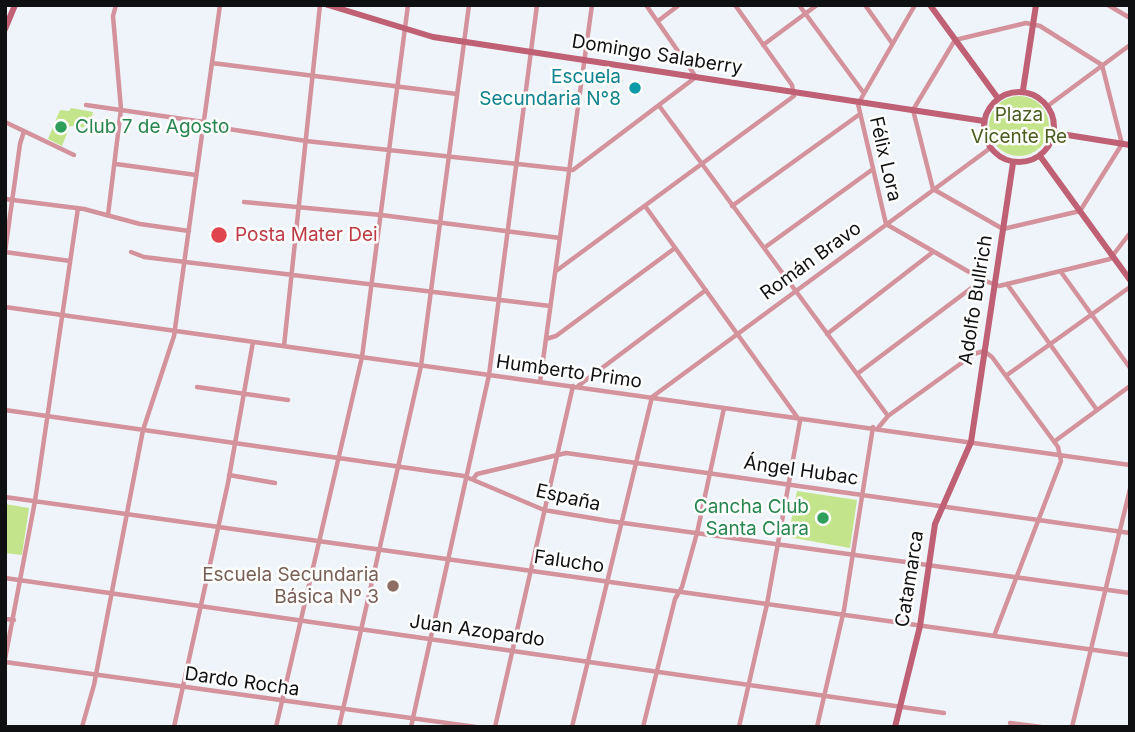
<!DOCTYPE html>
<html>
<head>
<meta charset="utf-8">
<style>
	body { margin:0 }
	#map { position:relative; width:1135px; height:732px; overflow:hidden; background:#eef4f9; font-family:Inter,sans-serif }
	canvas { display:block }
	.frame { position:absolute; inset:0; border:7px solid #0f1012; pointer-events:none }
</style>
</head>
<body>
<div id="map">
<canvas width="1135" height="732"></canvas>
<div class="frame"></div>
</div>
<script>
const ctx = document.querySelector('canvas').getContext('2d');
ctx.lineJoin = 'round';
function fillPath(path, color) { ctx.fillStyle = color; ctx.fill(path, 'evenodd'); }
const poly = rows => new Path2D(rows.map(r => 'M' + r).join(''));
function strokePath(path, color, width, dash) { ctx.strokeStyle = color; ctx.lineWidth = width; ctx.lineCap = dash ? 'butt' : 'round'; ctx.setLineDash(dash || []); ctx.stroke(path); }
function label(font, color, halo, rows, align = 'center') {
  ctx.font = font + ' Inter,sans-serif'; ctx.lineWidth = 5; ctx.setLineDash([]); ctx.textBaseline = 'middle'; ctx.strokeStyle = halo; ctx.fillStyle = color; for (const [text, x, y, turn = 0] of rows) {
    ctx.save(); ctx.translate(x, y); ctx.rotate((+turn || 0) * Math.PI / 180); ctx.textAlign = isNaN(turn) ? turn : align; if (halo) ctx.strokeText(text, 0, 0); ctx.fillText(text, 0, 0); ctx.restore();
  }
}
const green = poly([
	'989 126a30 30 0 1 1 60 0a30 30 0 1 1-60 0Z',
	[71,108,93,112,90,128,70,126,62,146,48,139,60,110,69,111],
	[797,491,857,500,850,548,788,537],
	[5,504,29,508,22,555,5,553]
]);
const street = poly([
	[799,5,863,92],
	[865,5,892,43],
	[915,5,858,104,886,224,983,280,999,286,1110,259,1130,233],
	[1108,5,1130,18],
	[658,21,679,5],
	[1026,23,1040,26,1102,65,1122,144,1080,211,1003,229,933,189,913,110,955,40,1026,23],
	[763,45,817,5],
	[212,63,457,94],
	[86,105,204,122],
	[1049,105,1130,45],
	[660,107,888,416],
	[5,122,74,155],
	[203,125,306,141,573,170,696,77,646,5],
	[116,164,196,175],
	[5,199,84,209,140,224,189,231],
	[244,202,381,215,560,238],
	[645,206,800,421,767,604,739,727],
	[732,206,860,114],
	[108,215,121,109,113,16,116,5],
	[764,248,873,169],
	[5,252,20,144,24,131],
	[5,252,70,261],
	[131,252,144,257,550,306],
	[556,271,794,96,792,85,735,5],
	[1061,272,1130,368],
	[1007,284,1097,410],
	[5,307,1130,465],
	[827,334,933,252],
	[546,339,556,336,675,248],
	[284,346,320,5],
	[857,374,982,280],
	[1007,375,1130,287],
	[540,382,592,5],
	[578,386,706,290],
	[197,387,288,400],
	[5,410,464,476,544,510,609,521,1130,593],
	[878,428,888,416,974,354,984,351,992,357,1058,447,1061,461,994,636],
	[1055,441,1130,386],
	[229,475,275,483],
	[473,479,477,474,566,453,1130,533],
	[5,497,1130,655],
	[5,578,944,713],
	[5,619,14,620],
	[5,659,35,501,78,208],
	[5,662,476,727],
	[1010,723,1041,727],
	[82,727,94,685,143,430,174,336,220,5],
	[174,727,228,483,253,342],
	[276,727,362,357,408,5],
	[339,727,421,366,469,5],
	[411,727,489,375,537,5],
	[495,727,573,386],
	[572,727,652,397,989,149],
	[643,727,675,599,682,587,697,533,724,408],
	[817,727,844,610,873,427],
	[1072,727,1130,489]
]);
const secondary = poly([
	[328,5,433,37,984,121],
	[930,5,997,97],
	[5,29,15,5],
	[1023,90,1036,5],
	'984 127a35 35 0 1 1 70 0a35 35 0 1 1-70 0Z',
	[1055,133,1130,145],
	[1040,156,1130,280],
	[895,727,920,626,935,524,971,442,1013,163]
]);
const markers = [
	[635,88,7,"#0f9aa8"],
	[61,127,7,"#2e9e5b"],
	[219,235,9,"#e0444e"],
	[823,518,7,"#2e9e5b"],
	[393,586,7,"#8d6e63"]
];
const streetNames = [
	["Domingo Salaberry",657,55,9],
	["Félix Lora",885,159,77],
	["Román Bravo",811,261,-36],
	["Adolfo Bullrich",976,300,-81],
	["Humberto Primo",569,372,8],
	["Ángel Hubac",801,471,8],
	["España",568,498,13],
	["Falucho",569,562,8],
	["Catamarca",910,579,-81],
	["Juan Azopardo",477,631,8],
	["Dardo Rocha",242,682,8]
];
const cultureNames = [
	["Escuela",621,77],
	["Secundaria N°8",621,99]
];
const parkNames = [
	["Plaza",1019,115],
	["Vicente Re",1019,137]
];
const leisureNames = [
	["Club 7 de Agosto",75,127],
	["Cancha Club",809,507,"right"],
	["Santa Clara",809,529,"right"]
];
const healthNames = [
	["Posta Mater Dei",235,235]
];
const educationNames = [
	["Escuela Secundaria",379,575],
	["Básica Nº 3",379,597]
];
fillPath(green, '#c4e48c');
strokePath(street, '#d4929d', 4.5);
strokePath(secondary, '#bf6074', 6);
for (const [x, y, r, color] of markers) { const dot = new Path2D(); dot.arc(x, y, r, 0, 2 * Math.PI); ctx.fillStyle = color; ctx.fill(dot); strokePath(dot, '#fff', 2.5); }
label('19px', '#0f1012', '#fff', streetNames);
label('19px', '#0d838f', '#fff', cultureNames, 'right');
label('19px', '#495d1e', '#fff', parkNames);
label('19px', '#27864d', '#fff', leisureNames, 'left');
label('19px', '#be3a42', '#fff', healthNames, 'left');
label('19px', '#785e54', '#fff', educationNames, 'right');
</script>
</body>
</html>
